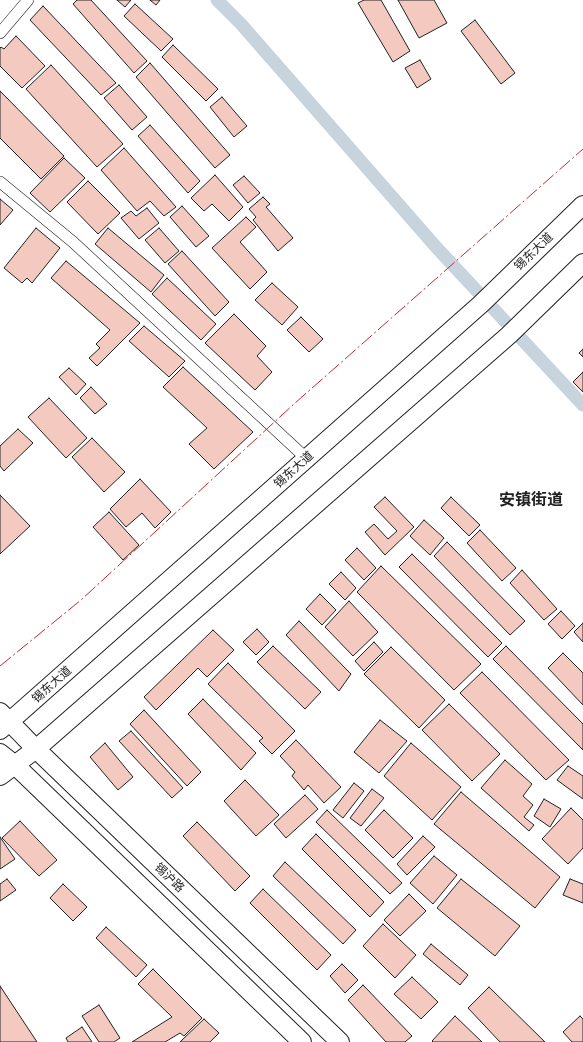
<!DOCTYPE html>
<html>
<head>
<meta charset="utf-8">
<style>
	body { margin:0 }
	canvas { display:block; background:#fff }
</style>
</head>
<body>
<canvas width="583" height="1042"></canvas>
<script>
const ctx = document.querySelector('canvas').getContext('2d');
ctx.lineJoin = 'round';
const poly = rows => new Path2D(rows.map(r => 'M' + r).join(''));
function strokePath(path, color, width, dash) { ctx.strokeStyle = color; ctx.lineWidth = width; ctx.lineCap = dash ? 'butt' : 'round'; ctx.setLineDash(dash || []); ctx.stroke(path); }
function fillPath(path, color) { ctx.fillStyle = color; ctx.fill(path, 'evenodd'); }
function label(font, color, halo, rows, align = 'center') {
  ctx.font = font + ' "Fira Sans","Noto Sans SC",sans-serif'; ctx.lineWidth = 3; ctx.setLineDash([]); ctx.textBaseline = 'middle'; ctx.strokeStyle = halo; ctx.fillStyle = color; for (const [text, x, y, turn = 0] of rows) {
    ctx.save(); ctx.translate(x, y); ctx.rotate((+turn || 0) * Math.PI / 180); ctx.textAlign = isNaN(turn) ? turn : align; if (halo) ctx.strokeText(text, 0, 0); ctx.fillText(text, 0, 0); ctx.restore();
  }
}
const canal = poly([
	[217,0,241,24,436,247,583,405]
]);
const building = poly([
	[77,0,91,0,147,61,134,73,73,4,77,0],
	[117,0,131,0,125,7,117,0],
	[150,0,160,0,156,5,150,0],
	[364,0,381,0,410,51,393,62,358,3,364,0],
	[398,0,434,0,447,23,419,38,398,0],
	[135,4,173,39,161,51,124,16,135,4],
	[43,6,116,83,101,95,30,20,43,6],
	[475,20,515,73,501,84,461,31,475,20],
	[16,36,45,66,22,88,0,66,0,48,1,47,4,49,16,36],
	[173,45,218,89,206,101,162,57,173,45],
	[420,60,431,79,417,88,405,68,420,60],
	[150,63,230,155,215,168,136,77,150,63],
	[51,65,123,144,97,167,26,89,51,65],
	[119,85,147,117,132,130,104,98,119,85],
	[0,91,64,156,41,179,0,138,0,91],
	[222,97,247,126,234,137,210,107,222,97],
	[150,125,200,181,188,193,138,136,150,125],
	[124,148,176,207,164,216,150,201,137,211,101,170,124,148],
	[64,158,85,178,50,212,30,193,64,158],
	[215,175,243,207,229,221,212,204,204,211,191,198,215,175],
	[244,176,260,193,248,203,233,185,244,176],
	[88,181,120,213,98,234,67,202,88,181],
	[263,197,270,204,266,207,293,238,278,251,253,220,256,217,249,209,263,197],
	[0,199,13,210,0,225,0,199],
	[182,206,209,236,196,247,170,217,182,206],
	[147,208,159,223,139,239,121,218,131,211,136,216,147,208],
	[246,217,256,227,240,242,267,272,250,289,212,248,246,217],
	[36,228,60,248,32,283,27,278,22,283,4,268,36,228],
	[108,228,164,275,151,292,95,244,108,228],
	[159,228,179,251,165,263,145,240,159,228],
	[182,251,229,302,215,316,168,264,182,251],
	[66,261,140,323,97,366,89,358,100,348,96,344,110,330,51,278,66,261],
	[167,278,216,324,201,340,152,294,167,278],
	[272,283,298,307,282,325,255,300,272,283],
	[234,314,266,346,257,356,272,372,255,390,205,343,234,314],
	[301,317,323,339,309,352,287,330,301,317],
	[144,326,185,361,169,377,129,341,144,326],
	[583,349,583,357,579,353,583,349],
	[183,367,253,432,214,469,189,444,207,428,163,387,183,367],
	[69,368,86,384,76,395,59,377,69,368],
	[583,372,583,392,573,382,583,372],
	[91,387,107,404,95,414,80,398,91,387],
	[49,398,87,438,66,458,28,417,49,398],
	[18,429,33,443,4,471,0,466,0,446,18,429],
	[92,438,125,472,104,492,72,457,92,438],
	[140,479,171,512,155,528,142,513,126,527,110,509,140,479],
	[0,495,30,526,0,554,0,495],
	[385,497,414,527,385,555,365,532,374,524,388,539,397,531,374,507,385,497],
	[451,497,480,525,469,536,441,508,451,497],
	[109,512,139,545,123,560,93,527,109,512],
	[424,520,444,538,430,555,410,536,424,520],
	[480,530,516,568,502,581,467,543,480,530],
	[447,542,525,621,510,635,434,556,447,542],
	[357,548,376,568,364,580,345,560,357,548],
	[412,554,502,643,488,657,399,567,412,554],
	[381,566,481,664,454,690,357,592,381,566],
	[522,570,557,609,544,620,510,583,522,570],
	[341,572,356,588,345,600,329,584,341,572],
	[320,594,336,610,322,625,306,609,320,594],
	[349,601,378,632,353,656,325,627,349,601],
	[561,611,575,626,562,639,548,624,561,611],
	[299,621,351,674,339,691,286,635,299,621],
	[583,623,583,642,574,632,583,623],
	[257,629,269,642,256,655,243,642,257,629],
	[213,630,234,650,207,677,198,668,156,710,144,697,213,630],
	[374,642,383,652,364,671,355,661,374,642],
	[273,646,321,692,305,709,257,662,273,646],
	[506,646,583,724,583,750,493,659,506,646],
	[391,647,445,700,419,728,364,674,391,647],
	[563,653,583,673,583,705,548,668,563,653],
	[228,663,295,731,272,754,259,741,263,738,208,684,228,663],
	[482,672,569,760,546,780,460,693,482,672],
	[203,699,256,753,241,770,188,714,203,699],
	[449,704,500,754,472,781,422,730,449,704],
	[144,710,201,772,187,786,130,724,144,710],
	[380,720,407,741,379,773,354,752,380,720],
	[131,731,183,788,172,798,119,741,131,731],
	[296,740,341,787,324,803,308,785,304,790,292,776,295,772,280,756,296,740],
	[105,743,133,777,118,790,90,757,105,743],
	[411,743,461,787,432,820,384,776,411,743],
	[505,760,532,784,523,796,533,805,524,817,534,825,529,831,481,788,505,760],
	[568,766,583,776,583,799,557,780,568,766],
	[245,780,279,815,256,836,224,801,245,780],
	[354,783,364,791,343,818,333,810,354,783],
	[372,789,384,798,361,826,350,818,372,789],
	[461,792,560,877,535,908,434,824,461,792],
	[305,795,318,809,286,838,274,824,305,795],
	[544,799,561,809,550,827,534,816,544,799],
	[571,808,583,820,583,848,568,864,542,839,571,808],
	[327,810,402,883,390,894,316,822,327,810],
	[384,810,413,838,393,858,365,830,384,810],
	[20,821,57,860,39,876,2,838,20,821],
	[197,822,250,876,235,891,183,836,197,822],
	[316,834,384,902,370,917,302,849,316,834],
	[423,836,435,847,407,875,397,864,423,836],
	[0,837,15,859,0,869,0,837],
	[434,856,457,875,433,904,410,883,434,856],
	[285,862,356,930,343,944,273,876,285,862],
	[7,879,16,890,0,901,0,884,7,879],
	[461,879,520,926,495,956,437,908,461,879],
	[570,879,583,884,583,903,563,895,570,879],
	[63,884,87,907,73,921,50,898,63,884],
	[263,889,331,955,317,970,250,903,263,889],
	[409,894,426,911,400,936,384,920,409,894],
	[383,924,416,955,395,978,363,946,383,924],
	[106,927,147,965,136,977,96,938,106,927],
	[431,944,468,975,460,985,423,954,431,944],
	[342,964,358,980,345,993,330,976,342,964],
	[153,969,202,1018,184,1036,180,1033,165,1042,132,1042,172,1017,138,984,153,969],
	[412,977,438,1002,421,1019,394,994,412,977],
	[363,985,412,1036,405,1042,386,1042,348,1000,363,985],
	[0,986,37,1042,0,1042,0,986],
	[489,987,545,1042,500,1042,468,1008,489,987],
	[99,1005,120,1038,114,1042,99,1042,82,1016,99,1005],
	[455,1016,482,1042,433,1042,432,1041,455,1016],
	[580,1016,583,1019,583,1042,572,1042,563,1032,580,1016],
	[204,1019,219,1033,210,1042,180,1042,204,1019],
	[82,1027,92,1042,68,1042,66,1038,82,1027]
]);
const minor = poly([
	[0,33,28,0],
	[0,182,73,242,307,459]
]);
const primary = poly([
	[0,712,36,749,340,1042],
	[0,730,481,304,583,205],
	[0,753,15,765,302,1042],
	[0,776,36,749,509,335,583,263]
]);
const power = poly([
	[0,666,81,600,294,404,583,149]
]);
const streetNames = [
	["锡东大道",534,252,-44],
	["锡东大道",294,470,-42],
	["锡东大道",52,685,-42],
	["锡沪路",169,878,44]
];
const districtNames = [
	["安镇街道",531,501]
];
strokePath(canal, '#c7d3dd', 13);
fillPath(building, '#f3c9c0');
strokePath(building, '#222', 1);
strokePath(minor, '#222', 12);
strokePath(primary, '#222', 20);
strokePath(minor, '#fff', 11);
strokePath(primary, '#fff', 18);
strokePath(power, '#c62828', 1, [14, 3, 2, 3]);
label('12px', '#222', '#fff', streetNames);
label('bold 16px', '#222', '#fff', districtNames);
</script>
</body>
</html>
